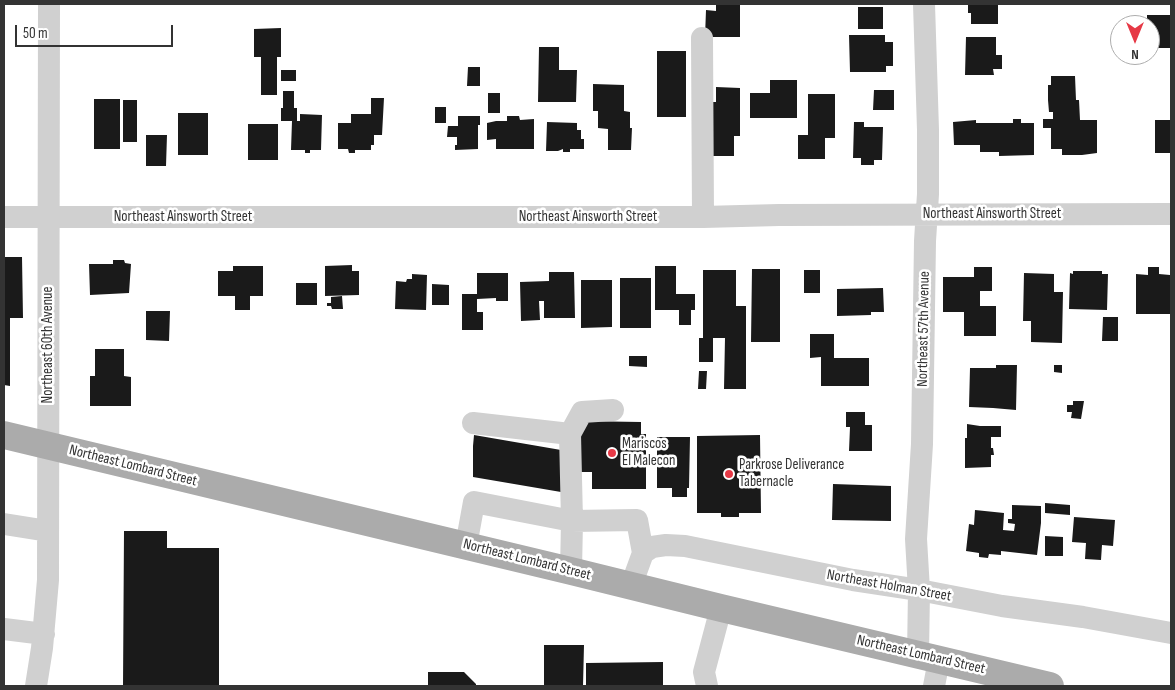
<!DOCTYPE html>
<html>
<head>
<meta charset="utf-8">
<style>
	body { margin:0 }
	#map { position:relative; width:1175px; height:690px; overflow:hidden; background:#fff; font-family:"Sofia Sans Condensed",sans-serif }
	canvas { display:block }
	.frame { position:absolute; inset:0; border:5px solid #333; pointer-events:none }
	.north { position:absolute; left:1110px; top:15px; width:50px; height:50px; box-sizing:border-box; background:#fff; border:1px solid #adadad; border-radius:50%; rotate:180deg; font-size:14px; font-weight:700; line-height:20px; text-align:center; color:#333 }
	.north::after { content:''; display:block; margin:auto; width:18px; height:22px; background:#e63946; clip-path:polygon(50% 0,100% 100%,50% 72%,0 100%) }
	.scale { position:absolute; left:15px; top:25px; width:158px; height:22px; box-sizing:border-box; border:2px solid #333; border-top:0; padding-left:6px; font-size:15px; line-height:18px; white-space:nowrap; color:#333; -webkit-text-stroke:4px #fff; paint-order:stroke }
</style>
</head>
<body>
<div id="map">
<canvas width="1175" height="690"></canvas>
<div class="frame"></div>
<div class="north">N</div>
<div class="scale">50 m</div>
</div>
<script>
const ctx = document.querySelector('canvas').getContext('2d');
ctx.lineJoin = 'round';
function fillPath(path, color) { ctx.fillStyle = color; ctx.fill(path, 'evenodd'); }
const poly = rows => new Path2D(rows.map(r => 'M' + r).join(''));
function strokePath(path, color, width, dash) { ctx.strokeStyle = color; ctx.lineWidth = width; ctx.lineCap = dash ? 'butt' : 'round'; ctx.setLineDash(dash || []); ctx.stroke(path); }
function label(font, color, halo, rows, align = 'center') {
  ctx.font = font + ' "Sofia Sans Condensed",sans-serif'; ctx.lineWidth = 5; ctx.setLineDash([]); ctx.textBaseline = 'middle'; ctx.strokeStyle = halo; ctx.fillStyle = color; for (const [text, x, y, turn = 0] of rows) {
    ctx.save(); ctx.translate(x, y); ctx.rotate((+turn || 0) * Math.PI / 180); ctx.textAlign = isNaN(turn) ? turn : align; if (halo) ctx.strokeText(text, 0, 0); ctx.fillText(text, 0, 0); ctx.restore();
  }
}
const building = poly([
	[716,4,740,4,740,37,705,37,706,10,716,11],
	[968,4,998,4,998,24,971,24,971,13,968,13],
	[858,7,883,7,883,29,858,29],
	[1147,15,1171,15,1171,48,1150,48,1150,25,1147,25],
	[281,28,281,57,277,57,277,95,261,95,261,57,254,57,254,29],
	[849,35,885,35,885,42,893,42,893,66,886,66,886,72,850,72],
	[966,37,996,37,996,55,1002,55,1002,69,993,69,994,75,965,75],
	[539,47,559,47,559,70,577,70,576,102,538,102],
	[657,51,686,51,686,117,657,117],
	[468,67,480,67,480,86,467,86],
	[281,70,296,70,296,81,281,81],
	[1051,76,1075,76,1076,100,1079,100,1080,120,1097,120,1097,153,1082,155,1062,155,1062,149,1051,149,1051,128,1043,128,1043,119,1053,119,1053,112,1049,112,1048,100,1048,85,1051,85],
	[770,80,797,80,797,118,750,118,750,93,770,93],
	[593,84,624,85,624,111,630,112,630,128,632,128,631,150,608,150,608,129,598,128,598,111,593,111],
	[716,87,740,88,740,136,734,136,734,156,709,156,709,102,716,102],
	[874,90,894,90,894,110,873,110],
	[283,91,294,91,294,108,297,108,297,121,300,121,300,114,322,115,321,150,310,150,310,153,305,153,305,150,291,150,292,121,281,121,281,108,283,108],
	[488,93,500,93,500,113,488,113],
	[808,94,835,94,835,138,825,138,825,159,798,159,798,135,808,135],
	[371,98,384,98,382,135,374,135,374,145,371,145,371,150,355,150,355,153,349,153,348,149,338,149,338,123,351,123,351,114,371,114],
	[94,99,120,99,120,149,94,149],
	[123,100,137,100,137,142,123,142],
	[435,107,446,107,446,123,435,123],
	[178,113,208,113,208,155,178,155],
	[458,116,480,116,480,125,478,125,478,149,455,150,455,145,457,145,457,137,447,137,448,126,458,126],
	[507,116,519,116,520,120,534,119,534,149,496,149,496,139,487,140,487,123,496,121,507,121],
	[1013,119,1021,119,1021,123,1034,123,1034,155,999,156,999,152,980,152,980,145,954,145,953,122,976,120,976,123,1013,123],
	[1155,120,1171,120,1171,153,1155,153],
	[547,122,577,123,577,130,581,130,581,139,584,139,584,149,570,149,570,152,563,152,563,149,558,151,546,151],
	[854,122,864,122,864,127,883,127,882,160,874,160,874,165,861,165,861,158,853,158],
	[248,124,278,124,278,160,248,160],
	[146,135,167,135,166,166,146,166],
	[4,257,22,257,23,318,10,318,10,386,4,385],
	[113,260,124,260,125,263,131,264,129,293,90,295,89,264,113,264],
	[352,265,352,271,359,271,359,295,325,296,325,266],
	[233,266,263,266,263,296,250,296,250,310,235,310,235,296,218,296,218,271,233,271],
	[655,266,676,266,676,294,695,294,695,310,691,310,691,325,679,325,679,310,655,310],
	[974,267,992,267,992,291,980,291,980,306,996,306,996,336,964,336,964,312,943,312,943,277,974,277],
	[1148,267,1159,267,1159,274,1170,275,1170,314,1136,314,1136,274,1148,275],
	[752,269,780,269,780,342,751,342],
	[703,270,736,270,736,306,746,306,746,389,724,389,725,338,713,338,713,362,699,362,699,338,703,338],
	[804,270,820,270,820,293,804,293],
	[1073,271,1102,271,1102,274,1108,274,1107,310,1069,309,1070,273,1073,274],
	[549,272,574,272,575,318,544,318,544,301,539,301,540,320,521,321,520,282,549,281],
	[477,273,508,273,508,301,496,301,496,298,477,299,477,312,483,312,483,330,462,330,462,294,477,294],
	[1024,273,1054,274,1054,292,1063,292,1062,343,1031,342,1031,321,1023,321],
	[412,274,427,275,426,310,395,309,396,281,406,282,407,279,412,279],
	[620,278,651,278,651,328,620,328],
	[581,280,612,280,612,327,581,328],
	[296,283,317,283,317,305,296,305],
	[432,284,449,285,449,305,432,305],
	[883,288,884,312,871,312,871,315,837,316,837,289],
	[342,296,343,309,332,309,331,306,327,306,327,303,331,303,331,297],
	[146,311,170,311,169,341,146,340],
	[1103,317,1118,317,1118,341,1102,341],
	[810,334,834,334,834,358,869,358,869,386,821,386,821,357,810,358],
	[95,349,124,349,124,376,131,377,131,406,90,406,90,376,95,376],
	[629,356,647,356,647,367,629,366],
	[996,365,1017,365,1016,410,993,408,969,407,970,368,996,368],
	[1054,365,1062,365,1062,373,1054,372],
	[699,371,707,371,706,389,698,389],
	[1073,401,1084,401,1081,419,1071,418,1072,412,1067,412,1067,405,1073,405],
	[846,412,865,412,865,425,872,425,872,451,849,451,850,427,846,427],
	[579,421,641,422,641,434,646,434,646,489,592,489,592,472,578,472],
	[967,424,980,426,1001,426,1001,437,991,437,991,448,993,448,994,455,991,455,991,467,965,468,965,438,967,438],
	[474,435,561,450,561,492,473,477,473,446],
	[760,435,761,513,739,513,739,517,721,517,721,513,697,513,697,436],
	[657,437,690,437,689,488,687,488,687,497,672,497,672,488,657,488],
	[833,484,891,486,891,521,832,520],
	[1045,503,1070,505,1070,515,1045,513],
	[1012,505,1041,506,1041,523,1037,555,1001,551,1001,555,989,554,988,558,979,557,979,553,966,551,969,524,974,525,975,510,1004,513,1003,530,1014,531,1015,524,1008,523,1008,519,1012,519],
	[1074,517,1115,520,1113,546,1102,545,1101,560,1085,559,1086,543,1072,542],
	[124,531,167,531,167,548,219,548,219,686,123,686],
	[1045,536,1063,537,1063,556,1045,556],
	[544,645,584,645,583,686,544,686],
	[663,662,663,686,586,686,586,663],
	[428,672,464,672,476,684,476,686,428,686]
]);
const minor = poly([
	[702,38,703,217],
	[4,217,703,217,779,215,1171,214],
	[473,423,570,434,572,521,571,571],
	[570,434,582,412,613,410],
	[4,524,48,531],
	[466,546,474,502,572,521,637,520,643,553],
	[631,586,643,553,652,547,666,545,685,546,853,580,919,590,1002,606,1083,617,1171,633],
	[4,629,44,634],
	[918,655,919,590,916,539,922,444,925,241,928,194,928,130,924,4],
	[36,686,42,648,48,580,49,4],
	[707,686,704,672,721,608],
	[934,686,939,660]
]);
const major = poly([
	[4,435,571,571,721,608,1050,686]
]);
const markers = [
	[612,453,5,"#e63946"],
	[729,474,5,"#e63946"]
];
const streetNames = [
	["Northeast Ainsworth Street",992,214],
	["Northeast Ainsworth Street",183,217],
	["Northeast Ainsworth Street",588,217],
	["Northeast 57th Avenue",924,329,-89],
	["Northeast 60th Avenue",48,345,-90],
	["Northeast Lombard Street",133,466,14],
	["Northeast Lombard Street",527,560,14],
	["Northeast Holman Street",889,586,10],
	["Northeast Lombard Street",921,655,13]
];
const poiNames = [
	["Mariscos",622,444],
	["El Malecon",622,461],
	["Parkrose Deliverance",739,465],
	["Tabernacle",739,482]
];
fillPath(building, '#1a1a1a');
strokePath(minor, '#d0d0d0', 22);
strokePath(major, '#ababab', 28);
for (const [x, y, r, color] of markers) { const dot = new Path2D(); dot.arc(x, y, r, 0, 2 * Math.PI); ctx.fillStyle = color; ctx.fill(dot); strokePath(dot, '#fff', 2); }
label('15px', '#333', '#fff', streetNames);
label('15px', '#333', '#fff', poiNames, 'left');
</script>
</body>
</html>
